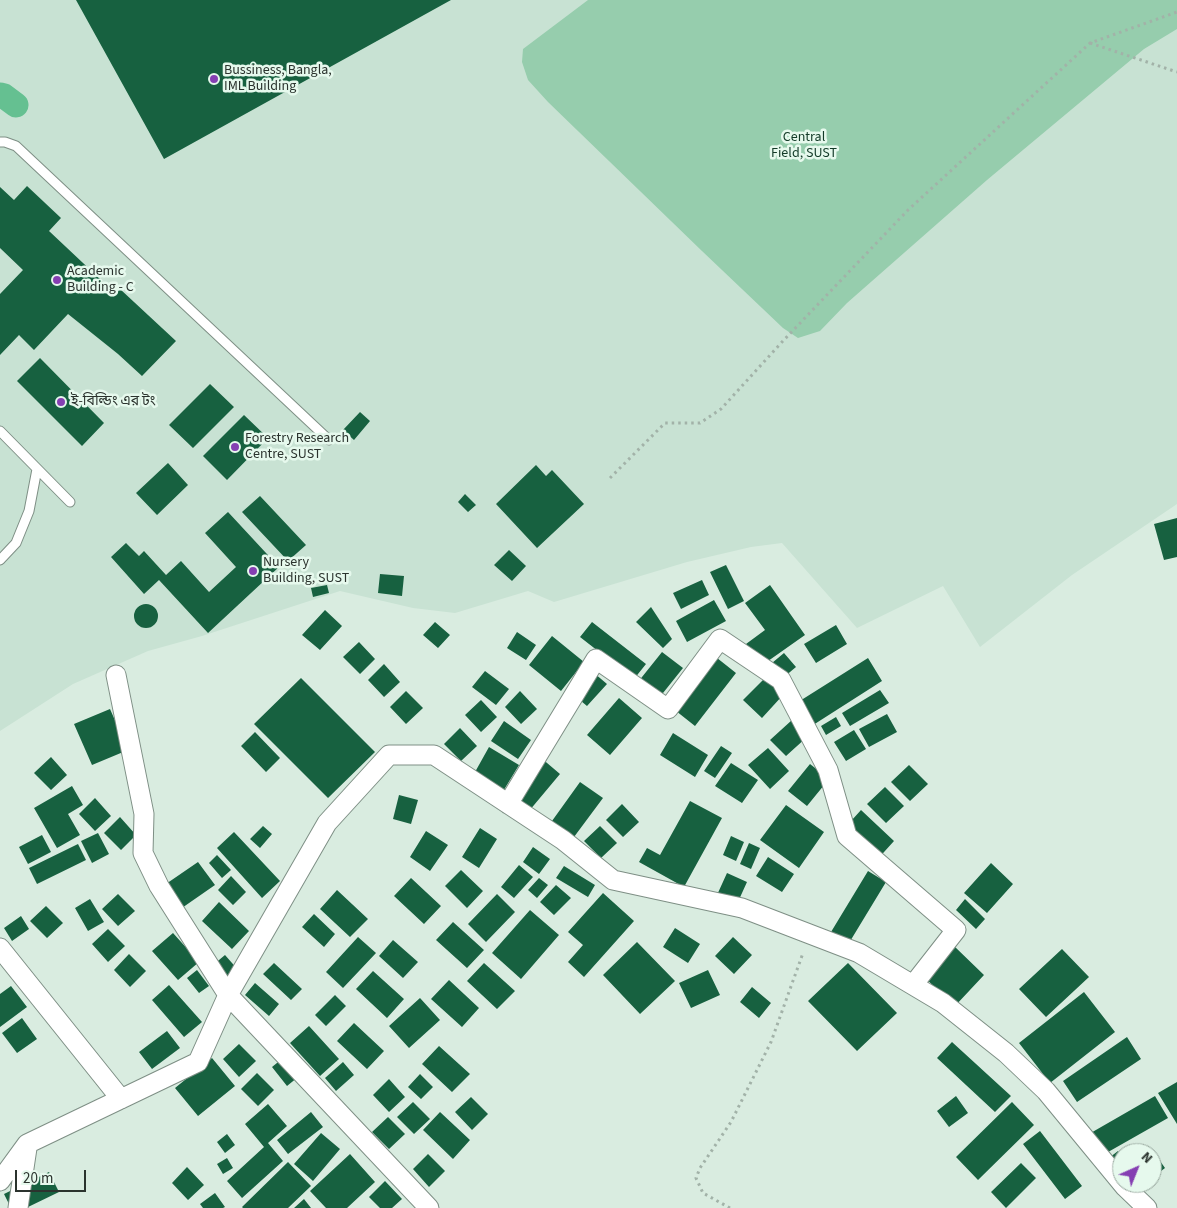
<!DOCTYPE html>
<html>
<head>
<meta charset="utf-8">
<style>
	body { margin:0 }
	#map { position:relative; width:1177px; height:1208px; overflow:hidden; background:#d9ece0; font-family:"Source Sans 3",sans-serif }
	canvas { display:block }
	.north { position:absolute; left:1112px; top:1143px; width:50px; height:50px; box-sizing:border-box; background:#e6f9ed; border:1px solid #9baaa1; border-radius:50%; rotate:44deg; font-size:14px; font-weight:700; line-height:20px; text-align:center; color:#2b332e }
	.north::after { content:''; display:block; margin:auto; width:18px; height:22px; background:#853fb2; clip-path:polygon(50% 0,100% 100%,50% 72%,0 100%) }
	.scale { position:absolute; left:15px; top:1170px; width:71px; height:22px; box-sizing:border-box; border:2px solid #2b332e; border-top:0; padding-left:6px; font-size:15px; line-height:18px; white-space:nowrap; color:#2b332e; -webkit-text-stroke:4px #e6f9ed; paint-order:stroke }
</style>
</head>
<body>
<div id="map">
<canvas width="1177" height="1208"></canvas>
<div class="north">N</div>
<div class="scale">20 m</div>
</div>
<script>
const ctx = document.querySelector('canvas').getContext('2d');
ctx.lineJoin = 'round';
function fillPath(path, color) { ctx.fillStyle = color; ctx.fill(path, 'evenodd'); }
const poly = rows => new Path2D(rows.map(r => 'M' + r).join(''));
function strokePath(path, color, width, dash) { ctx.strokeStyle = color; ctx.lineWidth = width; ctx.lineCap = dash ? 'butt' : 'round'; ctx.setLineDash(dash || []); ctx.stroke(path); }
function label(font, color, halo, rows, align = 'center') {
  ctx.font = font + ' "Source Sans 3","Noto Sans Bengali",sans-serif'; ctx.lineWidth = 5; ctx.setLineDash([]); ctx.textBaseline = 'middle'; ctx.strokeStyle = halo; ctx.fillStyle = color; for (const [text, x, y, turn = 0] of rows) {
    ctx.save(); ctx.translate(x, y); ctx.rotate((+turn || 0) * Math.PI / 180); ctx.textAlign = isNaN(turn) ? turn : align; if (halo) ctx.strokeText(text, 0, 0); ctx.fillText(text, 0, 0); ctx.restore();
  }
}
const built = poly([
	[0,0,1177,0,1177,504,1072,575,980,647,943,586,857,628,782,543,751,547,687,562,554,602,528,591,455,613,413,608,340,591,202,636,148,651,73,684,0,731]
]);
const green = poly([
	[588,0,1177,0,1177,29,1144,49,987,180,847,303,820,331,798,338,783,328,702,251,548,102,528,80,522,62,523,49]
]);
const canal = poly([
	[0,95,4,96,16,105]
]);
const building = poly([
	[76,0,451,0,164,159],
	[27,186,61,218,49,231,116,294,120,289,176,341,142,376,118,354,68,314,34,350,19,335,0,355,0,294,23,270,0,248,0,187,14,200],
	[40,358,104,423,82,446,17,381],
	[210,384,234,407,193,448,169,425],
	[360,412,370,421,354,440,343,430],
	[244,415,268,438,227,480,203,456],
	[168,463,188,485,157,515,136,493],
	[536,465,546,476,552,470,584,504,537,548,496,504],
	[465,494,476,505,468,512,458,502],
	[260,496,306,545,288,561,242,512],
	[228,512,279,567,208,633,159,580,144,594,111,557,126,543,139,556,144,551,166,575,181,561,209,592,236,567,205,533],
	[1177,518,1177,557,1164,560,1154,524],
	[509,550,526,566,512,581,494,565],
	[726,565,744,601,728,609,710,572],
	[380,574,404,576,402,596,378,593],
	[702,580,709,595,681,609,673,593],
	[327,585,329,593,313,597,311,588],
	[770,585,805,635,761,666,746,644,765,630,745,603],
	[714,600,726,621,687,642,676,621],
	'134 616a12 12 0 1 1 24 0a12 12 0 1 1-24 0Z',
	[651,607,672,639,663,648,636,622],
	[325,610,342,626,320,650,302,635],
	[435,622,450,635,438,648,423,635],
	[592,622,646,664,634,679,580,637],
	[836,625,847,644,816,663,804,644],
	[517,632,536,645,526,660,507,648],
	[552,636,584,662,561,691,529,665],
	[359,642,375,659,360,674,343,657],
	[662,652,683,668,655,703,634,687],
	[784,653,796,667,778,682,766,668],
	[712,654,736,673,695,726,671,707],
	[868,658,882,681,810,727,795,704],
	[384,664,400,682,384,697,368,680],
	[485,671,509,689,496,705,472,687],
	[594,673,607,684,587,706,575,696],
	[301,678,375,752,328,798,254,724],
	[765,678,783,695,762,718,743,700],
	[880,690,889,703,850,726,842,713],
	[406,691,423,708,406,724,390,707],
	[520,691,537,709,521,724,505,707],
	[619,698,642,718,610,755,587,735],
	[481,700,497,717,481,732,465,715],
	[110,709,128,750,92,765,74,724],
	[887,714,897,732,869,747,859,729],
	[836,717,841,726,826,735,821,726],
	[792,720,807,737,786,756,770,740],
	[504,721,531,740,518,759,491,741],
	[460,728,477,746,461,761,444,744],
	[854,730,866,749,846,761,834,742],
	[255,732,280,758,266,772,241,746],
	[673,733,708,755,695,777,660,755],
	[721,746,732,753,715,778,704,771],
	[489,747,519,765,499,798,470,781],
	[768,748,789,771,770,789,748,765],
	[51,757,67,775,51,790,34,773],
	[540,757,560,774,524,817,505,800],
	[731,763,758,780,742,803,715,786],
	[810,764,829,779,807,806,788,791],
	[909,765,928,784,910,801,891,782],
	[580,782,603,798,574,837,552,821],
	[72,786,83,805,68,814,80,835,57,848,34,808],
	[885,787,904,806,886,823,867,804],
	[399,795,418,800,411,824,393,819],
	[95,798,111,816,95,831,79,814],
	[690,801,722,818,684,887,639,862,647,848,660,855],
	[622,804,639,822,623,837,606,820],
	[786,805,824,832,799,868,760,840],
	[861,810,894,841,875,862,842,831],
	[120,817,136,835,121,850,104,833],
	[263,826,272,834,260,848,250,839],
	[600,826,617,843,601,858,584,841],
	[480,828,497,839,479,868,462,857],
	[426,831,448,845,430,871,410,857],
	[234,832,280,881,262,898,217,848],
	[98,833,109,854,92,863,81,841],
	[42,835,51,852,28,864,19,847],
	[731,836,744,842,736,861,723,855],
	[749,843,760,848,751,869,740,864],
	[78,844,86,860,37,884,29,868],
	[533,847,550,859,539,874,523,862],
	[217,855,231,870,222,878,209,863],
	[768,857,794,874,782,892,756,876],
	[198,862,215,885,179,910,163,886],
	[991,863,1013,884,987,913,964,893],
	[519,865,533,877,514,898,501,887],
	[564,866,595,885,588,897,556,878],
	[461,870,483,891,467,908,445,886],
	[868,871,886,882,849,943,831,932],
	[727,873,747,882,737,904,717,895],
	[231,876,246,892,233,905,218,890],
	[411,878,441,906,424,924,394,896],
	[539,878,548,885,537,898,528,890],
	[556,885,571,898,554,915,540,902],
	[337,890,368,919,350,937,320,909],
	[603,893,634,921,584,977,568,962,583,945,568,932],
	[118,894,135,911,118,926,102,909],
	[497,894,515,912,486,942,468,924],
	[90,899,104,922,88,931,75,908],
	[965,899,985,919,976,929,956,910],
	[219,902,249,931,232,949,202,921],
	[46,906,63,923,47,938,30,921],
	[530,910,559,935,521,979,492,953],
	[314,914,335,934,324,947,302,927],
	[21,916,29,929,12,941,4,928],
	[453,922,484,950,467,968,436,940],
	[675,928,700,944,688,963,663,947],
	[108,929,125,946,108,962,92,944],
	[173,933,199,962,178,980,152,951],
	[358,937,376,953,343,988,326,972],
	[733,937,752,955,734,974,715,956],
	[393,940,418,962,403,978,379,956],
	[637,942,675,981,640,1014,603,975],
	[954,946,984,975,955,1006,924,977],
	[1062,949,1089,977,1046,1017,1019,989],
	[129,954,146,971,130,987,114,970],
	[225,955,239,971,227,981,213,965],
	[274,963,302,989,291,1000,263,974],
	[484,963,515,991,497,1009,467,981],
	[848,963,897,1013,857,1051,808,1001],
	[197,970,209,986,199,993,187,978],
	[708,970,720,995,691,1008,679,983],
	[373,971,404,999,387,1018,356,989],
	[449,980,479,1008,462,1027,431,999],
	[255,983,279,1004,269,1016,245,995],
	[169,985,202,1022,184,1037,152,1000],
	[11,986,27,1007,0,1027,0,994],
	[752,987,771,1003,759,1018,740,1002],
	[1084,992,1115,1032,1050,1083,1019,1043],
	[335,995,346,1006,326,1026,315,1015],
	[420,998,440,1020,409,1048,389,1026],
	[22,1018,37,1039,17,1053,2,1033],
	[354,1023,384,1051,367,1069,337,1041],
	[309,1026,339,1059,320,1076,290,1043],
	[167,1031,180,1048,152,1069,139,1052],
	[1127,1037,1141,1059,1077,1102,1063,1081],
	[952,1042,1011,1096,995,1112,937,1058],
	[239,1044,256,1061,239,1077,223,1059],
	[439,1046,470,1074,452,1092,422,1064],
	[288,1054,303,1073,287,1086,272,1067],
	[212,1058,235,1086,198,1116,175,1088],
	[343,1062,354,1075,336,1091,325,1078],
	[257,1073,274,1090,258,1106,241,1089],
	[420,1074,433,1087,421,1099,408,1087],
	[389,1079,405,1097,389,1112,373,1095],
	[1177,1082,1177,1124,1158,1093],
	[956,1096,968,1113,949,1127,937,1111],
	[1155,1096,1168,1118,1094,1160,1082,1138],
	[471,1097,488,1114,472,1130,455,1112],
	[413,1102,430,1119,414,1134,397,1117],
	[1012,1102,1034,1125,978,1180,956,1157],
	[268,1104,287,1126,268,1143,283,1161,242,1198,227,1181,264,1147,245,1124],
	[311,1112,323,1127,288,1154,277,1140],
	[440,1112,470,1140,453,1159,423,1130],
	[388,1117,405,1134,389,1149,372,1132],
	[1040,1131,1082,1186,1065,1199,1023,1144],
	[321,1133,340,1149,313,1181,294,1164],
	[227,1134,235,1145,225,1153,217,1142],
	[1118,1151,1122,1156,1122,1179,1101,1164],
	[350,1154,375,1182,347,1208,326,1208,310,1191],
	[428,1154,445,1171,429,1187,413,1169],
	[227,1158,233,1168,223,1174,217,1164],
	[1158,1158,1165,1168,1152,1178,1152,1163],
	[288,1162,311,1186,288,1208,243,1208,242,1207],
	[1021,1163,1036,1178,1006,1208,991,1192],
	[187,1167,204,1185,188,1200,172,1183],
	[49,1172,59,1192,26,1208,11,1208,4,1194],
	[385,1181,402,1199,392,1208,380,1208,369,1197],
	[215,1193,225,1207,223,1208,203,1208,200,1204],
	[304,1199,311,1208,294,1208]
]);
const path = poly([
	[1090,43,1177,72],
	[610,478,665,423,700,423,721,409,782,342,908,210,1090,43,1177,12],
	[730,1208,703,1193,696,1178,700,1168,731,1122,771,1042,803,953]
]);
const service = poly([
	[0,142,5,142,16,146,329,440],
	[0,431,70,502],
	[0,560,16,543,29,511,37,469]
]);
const minor = poly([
	[116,675,144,814,143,853,159,886,228,995,429,1208],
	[508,804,596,659,668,709,720,639,781,680,828,770,847,836,956,930,913,985],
	[0,948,121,1099],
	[0,1181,27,1144,198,1062,228,995,327,823,389,755,434,755,563,840,613,880,742,908,859,953,943,1003,1006,1053,1046,1091,1125,1187,1147,1208],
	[18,1208,27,1148]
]);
const markers = [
	[214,79,5,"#853fb2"],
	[57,280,5,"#853fb2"],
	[61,402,5,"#853fb2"],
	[235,447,5,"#853fb2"],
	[253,571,5,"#853fb2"]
];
const poiNames = [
	["Bussiness, Bangla,",224,71],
	["IML Building",224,87],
	["Academic",67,272],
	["Building - C",67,288],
	["ই-বিল্ডিং এর টং",71,402],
	["Forestry Research",245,439],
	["Centre, SUST",245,455],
	["Nursery",263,563],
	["Building, SUST",263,579]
];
const parkNames = [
	["Central",804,138],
	["Field, SUST",804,154]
];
fillPath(built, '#c8e2d3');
fillPath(green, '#96cdad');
strokePath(canal, '#65c091', 25);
fillPath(building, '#176140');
strokePath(service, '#7e8f85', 11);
strokePath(minor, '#7e8f85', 21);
strokePath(path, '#a2b2a8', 3, [2.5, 4]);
strokePath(service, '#fff', 9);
strokePath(minor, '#fff', 19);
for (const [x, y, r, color] of markers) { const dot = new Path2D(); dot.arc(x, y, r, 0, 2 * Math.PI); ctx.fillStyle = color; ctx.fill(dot); strokePath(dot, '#e6f9ed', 2); }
label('14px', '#2b332e', '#e6f9ed', poiNames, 'left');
label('14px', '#123a27', '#e6f9ed', parkNames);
</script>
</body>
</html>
